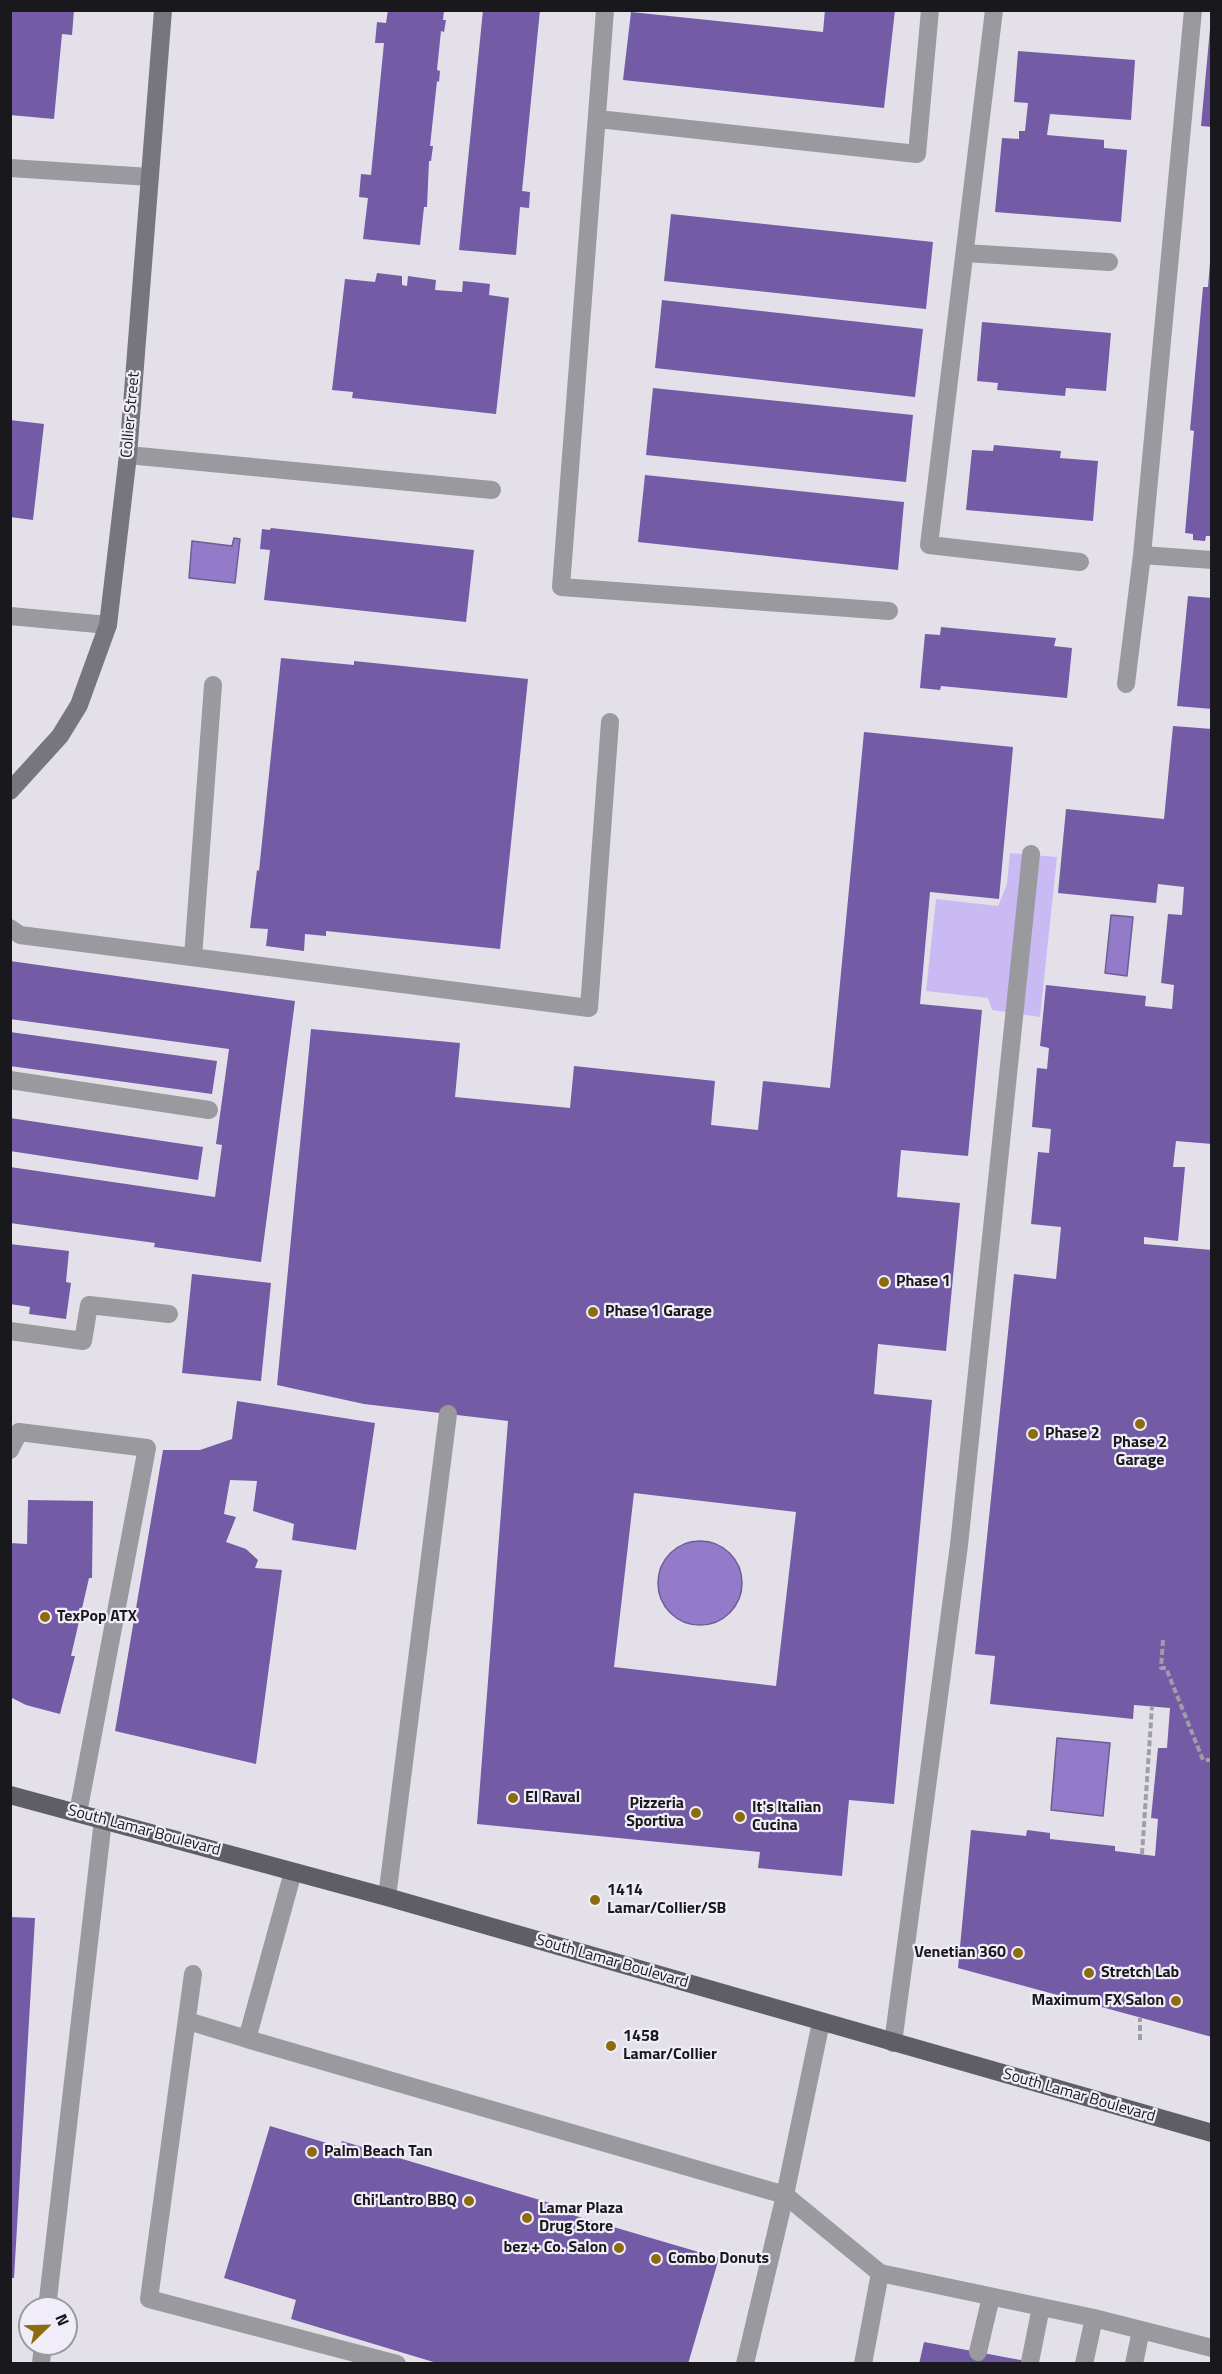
<!DOCTYPE html>
<html>
<head>
<meta charset="utf-8">
<style>
	body { margin:0 }
	#map { position:relative; width:1222px; height:2374px; overflow:hidden; background:#e3e0ea; font-family:"Titillium Web",sans-serif }
	canvas { display:block }
	.frame { position:absolute; inset:0; border:12px solid #19181c; pointer-events:none }
	.north { position:absolute; left:18px; top:2296px; width:60px; height:60px; box-sizing:border-box; background:#f0edf8; border:2px solid #9a98a0; border-radius:50%; rotate:67deg; font-size:16px; font-weight:700; line-height:24px; text-align:center; color:#19181c }
	.north::after { content:''; display:block; margin:auto; width:21px; height:27px; background:#8d6c0f; clip-path:polygon(50% 0,100% 100%,50% 72%,0 100%) }
</style>
</head>
<body>
<div id="map">
<canvas width="1222" height="2374"></canvas>
<div class="frame"></div>
<div class="north">N</div>
</div>
<script>
const ctx = document.querySelector('canvas').getContext('2d');
ctx.lineJoin = 'round';
function fillPath(path, color) { ctx.fillStyle = color; ctx.fill(path, 'evenodd'); }
const poly = rows => new Path2D(rows.map(r => 'M' + r).join(''));
function strokePath(path, color, width, dash) { ctx.strokeStyle = color; ctx.lineWidth = width; ctx.lineCap = dash ? 'butt' : 'round'; ctx.setLineDash(dash || []); ctx.stroke(path); }
function label(font, color, halo, rows, align = 'center') {
  ctx.font = font + ' "Titillium Web",sans-serif'; ctx.lineWidth = 4.5; ctx.setLineDash([]); ctx.textBaseline = 'middle'; ctx.strokeStyle = halo; ctx.fillStyle = color; for (const [text, x, y, turn = 0] of rows) {
    ctx.save(); ctx.translate(x, y); ctx.rotate((+turn || 0) * Math.PI / 180); ctx.textAlign = isNaN(turn) ? turn : align; if (halo) ctx.strokeText(text, 0, 0); ctx.fillText(text, 0, 0); ctx.restore();
  }
}
const green = poly([
	[1010,853,1057,857,1040,1017,992,1010,988,998,926,991,936,899,998,906,1007,884]
]);
const water = poly([
	[234,538,240,539,235,583,189,578,192,541,232,546,234,538],
	[1111,915,1133,917,1127,976,1105,973,1111,915],
	'658 1583a42 42 0 1 1 84 0a42 42 0 1 1-84 0Z',
	[1057,1738,1110,1743,1103,1816,1051,1810,1057,1738]
]);
const building = poly([
	[10,10,74,10,72,35,62,34,54,119,10,115],
	[388,10,444,10,443,20,446,20,444,32,441,31,437,70,440,71,439,82,437,81,430,146,433,146,431,161,429,161,427,207,424,207,420,245,363,239,368,198,359,197,361,174,371,175,384,43,375,43,377,22,386,23],
	[483,10,540,10,522,191,530,192,529,208,520,207,516,255,459,250],
	[825,10,895,10,884,108,623,80,631,12,823,32],
	[1210,29,1212,29,1212,127,1201,126],
	[1018,51,1135,60,1131,120,1050,114,1047,135,1104,140,1104,148,1127,150,1121,222,995,212,1002,138,1019,139,1019,131,1025,131,1028,103,1014,102],
	[671,214,933,242,926,309,664,281],
	[1210,262,1212,536,1206,536,1205,541,1193,540,1193,534,1185,533,1194,431,1190,430,1203,287,1208,287],
	[377,273,402,276,402,285,407,286,408,276,436,280,435,290,462,292,463,281,490,284,489,295,509,298,496,414,352,398,353,392,332,390,345,279,375,282],
	[662,300,923,329,915,397,655,368],
	[982,322,1111,333,1106,391,1066,388,1065,396,997,390,998,383,977,381],
	[653,388,913,415,906,482,646,455],
	[10,420,44,424,33,520,10,517],
	[994,445,1061,451,1060,458,1098,461,1093,521,966,510,972,450,993,451],
	[645,475,904,502,898,570,638,542],
	[271,528,474,550,466,622,264,600,270,550,260,549,262,529,270,530],
	[1188,596,1212,598,1212,709,1177,706],
	[941,627,1056,638,1054,646,1072,648,1067,698,941,686,940,690,920,688,925,634,940,635],
	[281,658,354,665,354,661,528,679,500,949,326,931,326,936,305,934,304,951,266,946,268,929,250,928,257,870,259,871],
	[1173,726,1212,729,1212,1144,1176,1141,1173,1167,1185,1167,1178,1241,1144,1237,1144,1244,1212,1250,1212,2037,958,1968,971,1830,1026,1836,1027,1830,1050,1833,1050,1839,1115,1846,1115,1851,1155,1856,1158,1819,1151,1818,1158,1748,1167,1748,1170,1708,1134,1705,1133,1719,990,1704,995,1656,975,1654,1014,1274,1056,1279,1061,1227,1031,1224,1038,1152,1049,1153,1051,1129,1032,1127,1037,1068,1047,1069,1049,1048,1040,1046,1046,985,1146,996,1145,1006,1172,1009,1174,985,1161,983,1168,914,1182,915,1184,887,1158,884,1156,903,1058,893,1066,809,1164,819],
	[864,732,1013,747,999,899,930,892,920,1004,982,1010,968,1156,901,1150,897,1197,960,1203,946,1351,878,1344,874,1394,932,1400,894,1804,849,1800,842,1876,758,1868,760,1852,477,1824,508,1421,364,1404,277,1385,311,1029,460,1043,455,1097,570,1108,574,1066,715,1081,711,1125,758,1130,763,1081,830,1088],
	[634,1493,796,1512,776,1686,614,1667],
	[10,961,295,1001,261,1262,154,1247,155,1243,10,1223,10,1167,215,1197,222,1145,216,1144,229,1049,10,1019],
	[10,1032,217,1061,212,1094,10,1066],
	[10,1118,203,1147,198,1180,10,1151],
	[10,1244,69,1251,66,1282,71,1283,66,1319,29,1314,30,1307,10,1304],
	[192,1274,271,1283,261,1381,182,1373],
	[237,1401,375,1423,356,1550,292,1540,294,1524,253,1511,257,1481,230,1480,224,1514,236,1517,226,1542,246,1549,258,1560,255,1568,282,1570,256,1764,115,1731,163,1450,200,1450,232,1439],
	[28,1500,93,1501,92,1578,89,1578,71,1656,75,1656,60,1714,26,1705,10,1697,10,1543,27,1544],
	[10,1917,35,1918,14,2278,10,2278],
	[270,2126,340,2147,342,2141,560,2206,559,2211,719,2258,688,2364,440,2364,291,2319,296,2300,224,2278],
	[924,2342,1031,2362,1031,2364,919,2364]
]);
const path = poly([
	[1163,1640,1161,1668,1166,1668,1203,1760,1212,1760],
	[1142,1854,1152,1706],
	[1140,2040,1140,2018]
]);
const lane = poly([
	[605,10,561,587,889,611],
	[994,10,929,545,1080,562],
	[598,119,917,154,930,10],
	[10,168,150,177],
	[965,253,1109,262],
	[128,455,492,490],
	[1142,555,1212,560],
	[10,616,108,625],
	[1126,684,1142,555,1193,10],
	[10,928,20,935,589,1008,610,722],
	[193,957,213,685],
	[10,1080,209,1110],
	[10,1331,83,1341,89,1305,169,1314],
	[10,1450,19,1432,147,1448,78,1813],
	[293,1872,247,2039,785,2195,880,2273,1094,2318,1212,2348],
	[387,1897,448,1414],
	[193,1974,149,2299,397,2364],
	[188,2021,247,2039],
	[893,2043,959,1545,1031,854],
	[47,2308,103,1820],
	[978,2352,991,2297],
	[1030,2362,1041,2307],
	[41,2364,43,2344],
	[745,2364,785,2195,821,2022],
	[863,2364,880,2273],
	[1084,2364,1094,2318],
	[1134,2364,1141,2330]
]);
const secondary = poly([
	[10,791,60,736,79,705,108,625,128,455,163,10]
]);
const primary = poly([
	[10,1795,387,1897,1212,2133]
]);
const markers = [
	[884,1282,6,"#8d6c0f"],
	[593,1312,6,"#8d6c0f"],
	[1140,1424,6,"#8d6c0f"],
	[1033,1434,6,"#8d6c0f"],
	[45,1617,6,"#8d6c0f"],
	[513,1798,6,"#8d6c0f"],
	[696,1813,6,"#8d6c0f"],
	[740,1817,6,"#8d6c0f"],
	[595,1900,6,"#8d6c0f"],
	[1018,1953,6,"#8d6c0f"],
	[1089,1973,6,"#8d6c0f"],
	[1176,2001,6,"#8d6c0f"],
	[611,2046,6,"#8d6c0f"],
	[312,2152,6,"#8d6c0f"],
	[469,2201,6,"#8d6c0f"],
	[527,2218,6,"#8d6c0f"],
	[619,2248,6,"#8d6c0f"],
	[656,2259,6,"#8d6c0f"]
];
const streetNames = [
	["Collier Street",131,415,-85],
	["South Lamar Boulevard",144,1831,15],
	["South Lamar Boulevard",612,1962,16],
	["South Lamar Boulevard",1079,2096,16]
];
const poiNames = [
	["Phase 1",896,1282],
	["Phase 1 Garage",605,1312],
	["Phase 2",1045,1434],
	["Phase 2",1140,1443,"center"],
	["Garage",1140,1461,"center"],
	["TexPop ATX",57,1617],
	["El Raval",525,1798],
	["Pizzeria",684,1804,"right"],
	["Sportiva",684,1822,"right"],
	["It's Italian",752,1808],
	["Cucina",752,1826],
	["1414",607,1891],
	["Lamar/Collier/SB",607,1909],
	["Venetian 360",1006,1953,"right"],
	["Stretch Lab",1101,1973],
	["Maximum FX Salon",1164,2001,"right"],
	["1458",623,2037],
	["Lamar/Collier",623,2055],
	["Palm Beach Tan",324,2152],
	["Chi'Lantro BBQ",457,2201,"right"],
	["Lamar Plaza",539,2209],
	["Drug Store",539,2227],
	["bez + Co. Salon",607,2248,"right"],
	["Combo Donuts",668,2259]
];
fillPath(green, '#c9baf3');
fillPath(water, '#937bc9');
strokePath(water, '#6e5d95', 1.5);
fillPath(building, '#735ba6');
strokePath(path, '#9f9da5', 4, [6, 3]);
strokePath(lane, '#9a999e', 18);
strokePath(secondary, '#78767d', 18);
strokePath(primary, '#605e65', 18);
for (const [x, y, r, color] of markers) { const dot = new Path2D(); dot.arc(x, y, r, 0, 2 * Math.PI); ctx.fillStyle = color; ctx.fill(dot); strokePath(dot, '#f0edf8', 2); }
label('16px', '#19181c', '#f0edf8', streetNames);
label('bold 16px', '#19181c', '#f0edf8', poiNames, 'left');
</script>
</body>
</html>
